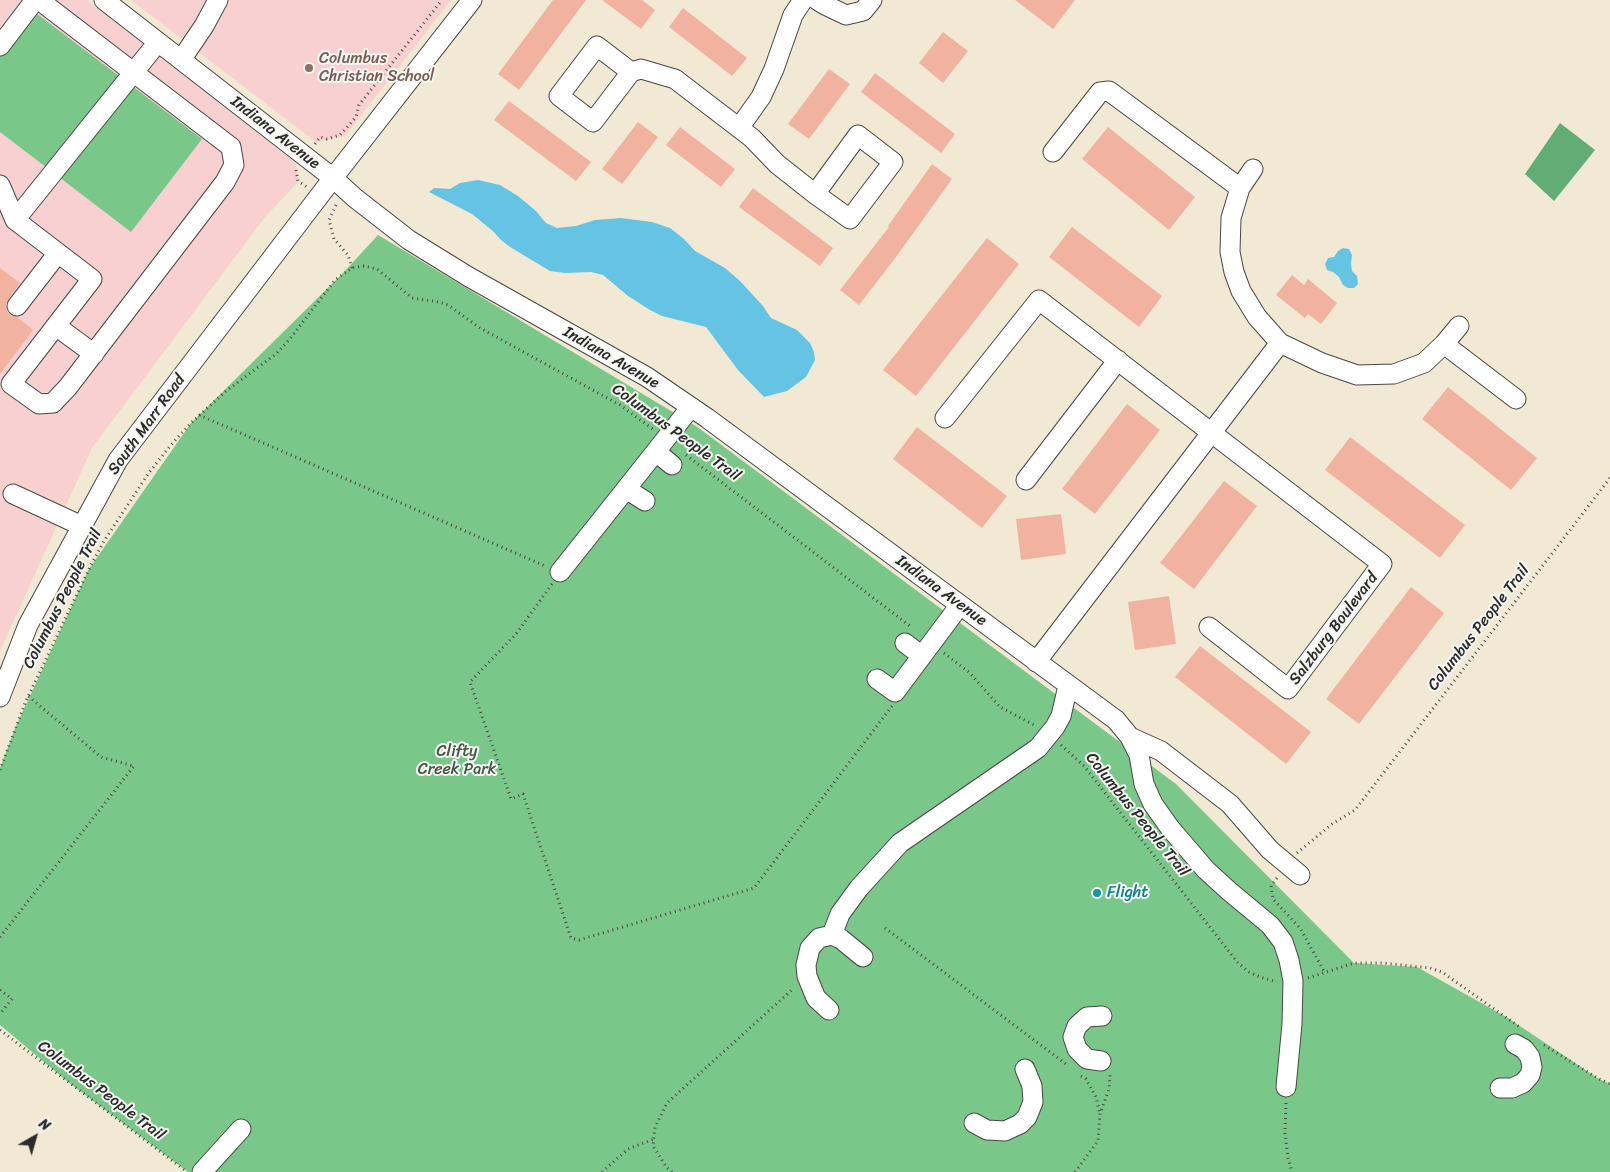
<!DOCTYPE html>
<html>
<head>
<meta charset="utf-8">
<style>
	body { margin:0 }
	#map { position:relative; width:1610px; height:1172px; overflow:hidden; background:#f1e9d4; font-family:Sriracha,sans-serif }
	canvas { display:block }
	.north { position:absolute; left:10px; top:1112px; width:50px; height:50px; -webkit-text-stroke:4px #f6f6f2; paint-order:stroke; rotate:38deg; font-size:14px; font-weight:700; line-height:20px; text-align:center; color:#2b2b2b }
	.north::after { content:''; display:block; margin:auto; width:18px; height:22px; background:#2b2b2b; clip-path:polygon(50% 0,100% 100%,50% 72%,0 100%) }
</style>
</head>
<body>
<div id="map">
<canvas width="1610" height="1172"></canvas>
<div class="north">N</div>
</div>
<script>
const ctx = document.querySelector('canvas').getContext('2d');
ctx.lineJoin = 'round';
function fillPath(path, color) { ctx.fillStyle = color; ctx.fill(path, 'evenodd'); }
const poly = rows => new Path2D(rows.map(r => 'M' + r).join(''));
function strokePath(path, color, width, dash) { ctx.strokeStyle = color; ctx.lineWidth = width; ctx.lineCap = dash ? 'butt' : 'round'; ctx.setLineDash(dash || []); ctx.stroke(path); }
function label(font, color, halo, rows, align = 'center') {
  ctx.font = font + ' Sriracha,sans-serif'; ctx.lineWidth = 4; ctx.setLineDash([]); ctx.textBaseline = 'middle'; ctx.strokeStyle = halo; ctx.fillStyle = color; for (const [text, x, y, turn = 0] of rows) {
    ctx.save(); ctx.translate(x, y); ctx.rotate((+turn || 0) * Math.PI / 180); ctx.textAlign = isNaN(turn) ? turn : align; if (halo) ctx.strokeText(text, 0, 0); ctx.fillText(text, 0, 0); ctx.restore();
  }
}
const built = poly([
	[0,0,87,0,296,163,298,182,265,217,92,448,0,651],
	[131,0,451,0,345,136,316,142]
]);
const green = poly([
	[28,7,202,139,131,232,0,132,0,44],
	[378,235,696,426,1176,784,1354,963,1417,967,1508,1018,1599,1079,1610,1084,1610,1172,188,1172,68,1082,0,1025,0,768,16,726,89,569,191,423,343,273]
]);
const forest = poly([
	[1560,123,1595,150,1554,201,1525,174]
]);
const water = poly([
	[478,180,500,185,518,196,536,211,546,223,557,228,576,226,595,220,621,218,652,222,670,228,684,239,695,251,725,268,740,281,763,306,771,318,797,330,810,343,814,352,815,360,806,377,787,391,764,397,738,370,706,327,662,316,650,310,628,296,603,275,591,272,565,273,550,271,510,247,500,239,494,232,472,214,429,192,434,188,450,189,460,183],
	[1343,248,1349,249,1352,255,1351,263,1352,271,1357,276,1358,284,1354,288,1348,288,1343,285,1339,277,1333,272,1327,270,1325,264,1328,258,1334,257,1338,251]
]);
const building = poly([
	[553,0,586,0,519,90,498,74],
	[602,0,642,0,655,10,641,29],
	[1015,0,1075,0,1053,29],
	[683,8,747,58,732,76,669,27],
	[943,32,968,51,943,83,919,63],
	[829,69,850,84,809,139,788,124],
	[875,73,955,134,941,153,861,92],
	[509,101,591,162,576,181,494,120],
	[638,122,658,137,622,184,602,169],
	[680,127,735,169,721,187,666,145],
	[1108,127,1195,197,1169,230,1082,159],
	[932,164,952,179,896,257,859,305,840,290,889,227,888,226],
	[753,188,833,248,820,266,739,207],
	[1072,227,1162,296,1139,327,1049,257],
	[987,238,1019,264,916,396,883,370],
	[0,268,20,283,8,300,6,305,7,311,11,315,17,317,33,330,0,374],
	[1292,275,1304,285,1308,279,1337,303,1321,324,1308,314,1305,318,1276,295],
	[1448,387,1537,458,1511,490,1422,419],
	[1127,404,1160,430,1095,514,1062,489],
	[917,427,1007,496,982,528,893,459],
	[1350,437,1465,525,1440,558,1325,470],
	[1224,481,1257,506,1194,589,1160,563],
	[1061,514,1066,554,1021,560,1016,519],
	[1411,587,1444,613,1359,724,1326,699],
	[1169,596,1176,644,1135,650,1128,602],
	[1200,646,1311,732,1286,764,1175,677]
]);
const path = poly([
	[315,144,320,137,327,139,340,135,356,117,359,105,442,0],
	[296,170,298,181,307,187],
	[336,205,329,220,334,239,348,255,352,268],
	[199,415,545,566],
	[686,455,910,626],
	[552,584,516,634,470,682,511,799,523,794,571,938,579,940,754,888,892,706],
	[944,653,970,673,1000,707,1036,726],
	[1061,745,1084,766,1238,963,1249,972,1260,977,1277,982],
	[0,770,25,703,89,569,104,541,148,474,170,446,191,423,226,391,276,354,289,340,335,280,352,268,364,266,377,269,412,298,439,302,448,305,480,328,620,405,654,430],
	[1297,853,1332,824,1355,810,1610,478],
	[1277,878,1271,886,1273,899,1300,928,1325,973],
	[885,928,1066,1064],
	[0,937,134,766,101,757,28,696],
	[1308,978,1354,963,1383,963,1430,968,1442,972,1521,1028],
	[0,990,12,999,0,1014],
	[0,1030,187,1172],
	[1544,1045,1599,1079,1610,1084],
	[1081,1076,1086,1079,1096,1097,1100,1114],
	[1286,1103,1285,1133,1288,1158,1292,1172],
	[602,1172,628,1149,654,1139],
	[672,1172,667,1168,653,1146,655,1127,667,1103,794,988],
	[1075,1172,1098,1141,1100,1114,1109,1089,1110,1075]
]);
const minor = poly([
	[104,0,333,178,355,198,409,240,469,277,647,377,707,418,1116,720,1130,737,1139,755,1144,784,1153,804,1170,828,1206,870,1229,891,1270,925,1283,942,1289,960,1293,981,1292,1024,1286,1087],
	[817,0,825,5,846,15,863,11,872,0],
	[0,46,35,0],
	[181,60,204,26,218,0],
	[631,72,593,122,559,96,597,46,631,72,641,69,675,79,752,138,777,164,815,194,850,219,893,162,858,135,815,194],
	[739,128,761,97,774,69,793,15,803,0],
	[1053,152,1100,92,1109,91,1240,188],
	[1253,169,1240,188,1231,218,1230,252,1234,272,1241,291,1257,317,1280,343,1322,363,1357,375,1394,374,1424,363,1444,344,1459,326],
	[0,185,15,220,92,279,11,384,39,404,53,403,68,387,225,182,234,165,231,147,39,0],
	[15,220,158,42],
	[17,306,58,253],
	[56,326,94,354],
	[1444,344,1516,399],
	[945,418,1039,300,1382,564,1288,689,1209,627],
	[656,452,672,465],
	[1026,480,1118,360],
	[13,494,82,526],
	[645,501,626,489,691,407],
	[560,572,626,489],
	[905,643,922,656],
	[1036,662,1280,343],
	[877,679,895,692,960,605],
	[0,697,28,625,118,460,333,178,472,0],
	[1130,737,1161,751,1230,804,1270,850,1300,875],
	[832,935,840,914,859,888,900,843,1038,748,1055,727,1061,716,1068,686],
	[829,1010,816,998,807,976,806,965,810,948,819,938,832,935,841,939,863,957],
	[1101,1061,1087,1059,1077,1049,1073,1037,1077,1026,1087,1017,1102,1016],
	[1500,1088,1512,1088,1523,1083,1530,1075,1532,1067,1530,1057,1524,1049,1515,1044],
	[974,1123,987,1130,1005,1131,1020,1124,1027,1117,1033,1102,1032,1086,1025,1069],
	[202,1172,241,1129]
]);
const markers = [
	[309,68,5,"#8d6e63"],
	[1097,893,5,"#0f9aa8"]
];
const educationNames = [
	["Columbus",319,59],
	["Christian School",319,77]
];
const streetNames = [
	["Indiana Avenue",275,133,38],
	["Indiana Avenue",611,358,30],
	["South Marr Road",147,425,-54],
	["Columbus People Trail",676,433,36],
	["Indiana Avenue",941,591,36],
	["Columbus People Trail",63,599,-63],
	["Columbus People Trail",1479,628,-52],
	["Salzburg Boulevard",1334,629,-53],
	["Columbus People Trail",1137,815,51],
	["Columbus People Trail",101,1091,37]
];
const parkNames = [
	["Clifty",457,752],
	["Creek Park",457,770]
];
const cultureNames = [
	["Flight",1107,893]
];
fillPath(built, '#f7d0cf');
fillPath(green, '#79c889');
fillPath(forest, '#62ac75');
fillPath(water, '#65c4e3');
fillPath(building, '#f1b3a0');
strokePath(minor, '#494844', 21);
strokePath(path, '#494844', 3, [1, 4]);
strokePath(minor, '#fff', 19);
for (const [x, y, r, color] of markers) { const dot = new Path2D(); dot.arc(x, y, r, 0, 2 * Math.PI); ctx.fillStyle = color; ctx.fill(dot); strokePath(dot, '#f6f6f2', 2); }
label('16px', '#785e54', '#f6f6f2', educationNames, 'left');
label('16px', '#2b2b2b', '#f6f6f2', streetNames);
label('16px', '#425a47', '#f6f6f2', parkNames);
label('16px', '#0d838f', '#f6f6f2', cultureNames, 'left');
</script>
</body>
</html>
